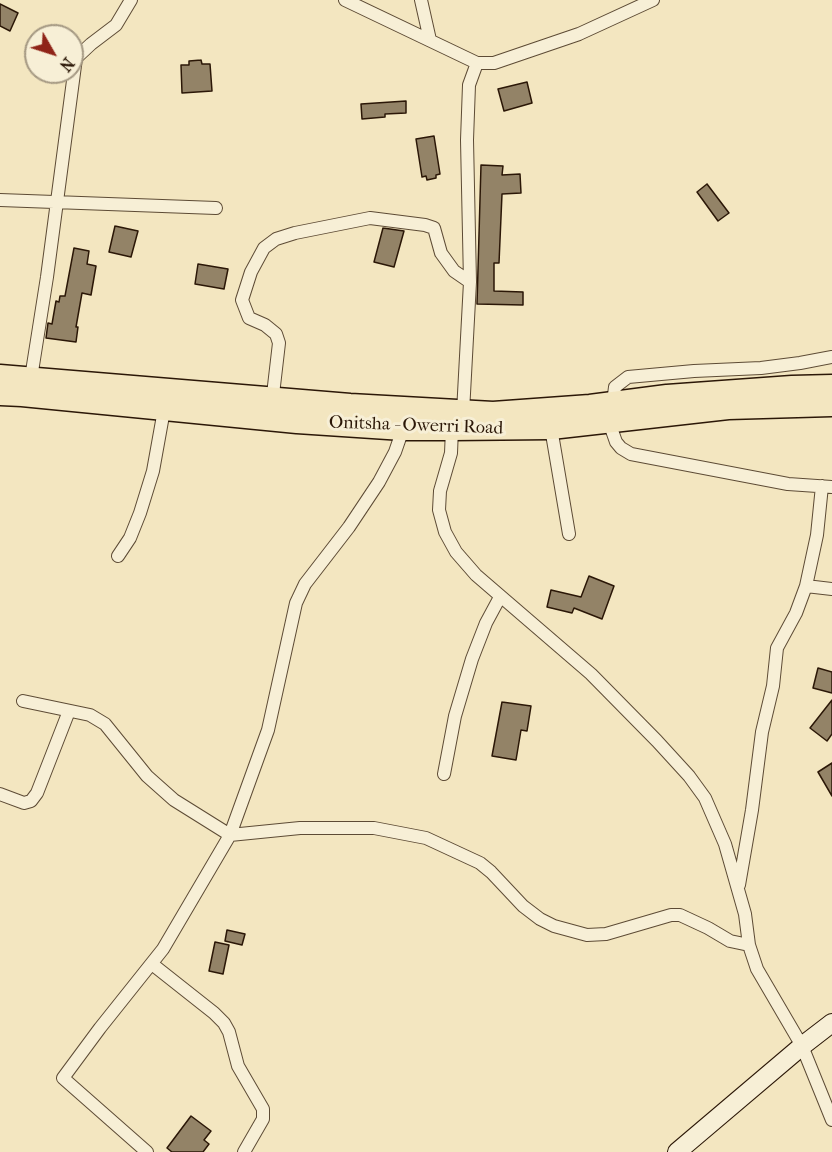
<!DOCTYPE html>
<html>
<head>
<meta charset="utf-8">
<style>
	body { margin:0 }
	#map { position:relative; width:832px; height:1152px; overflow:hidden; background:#f3e6c0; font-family:"IM FELL French Canon",serif }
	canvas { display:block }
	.north { position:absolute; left:24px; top:24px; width:60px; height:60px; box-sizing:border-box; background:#f7efd6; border:2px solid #a59983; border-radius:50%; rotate:129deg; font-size:16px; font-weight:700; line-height:24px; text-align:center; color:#2b1707 }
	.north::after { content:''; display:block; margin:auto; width:21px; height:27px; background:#8f2418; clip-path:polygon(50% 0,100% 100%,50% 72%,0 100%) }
</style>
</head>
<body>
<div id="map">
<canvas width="832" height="1152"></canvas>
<div class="north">N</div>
</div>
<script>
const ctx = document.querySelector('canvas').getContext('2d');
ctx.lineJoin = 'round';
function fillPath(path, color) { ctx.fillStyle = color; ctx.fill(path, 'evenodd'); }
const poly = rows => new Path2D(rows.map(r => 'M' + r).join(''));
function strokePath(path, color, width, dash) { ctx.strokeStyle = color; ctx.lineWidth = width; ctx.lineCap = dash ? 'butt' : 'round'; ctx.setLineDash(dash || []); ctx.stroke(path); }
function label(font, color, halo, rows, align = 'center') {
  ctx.font = font + ' "IM FELL French Canon",serif'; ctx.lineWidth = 6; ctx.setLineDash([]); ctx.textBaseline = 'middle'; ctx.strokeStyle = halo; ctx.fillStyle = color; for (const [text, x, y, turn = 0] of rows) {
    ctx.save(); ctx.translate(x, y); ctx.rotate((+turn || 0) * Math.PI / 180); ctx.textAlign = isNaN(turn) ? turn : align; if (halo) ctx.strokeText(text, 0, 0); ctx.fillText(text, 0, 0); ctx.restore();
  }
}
const building = poly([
	[0,4,18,13,10,31,0,26,0,4],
	[201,60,202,64,210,64,212,91,182,93,181,65,189,65,189,61,201,60],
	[527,82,532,103,504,111,498,89,527,82],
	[406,101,406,113,385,114,385,117,362,119,361,104,406,101],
	[434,136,440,174,436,175,436,178,427,180,426,176,422,177,416,139,434,136],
	[481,165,503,166,502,175,520,174,521,193,502,194,499,263,494,263,494,291,523,292,523,305,477,304,481,165],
	[707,184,729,213,718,221,697,192,707,184],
	[115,226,138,231,131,257,109,252,115,226],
	[383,228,404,231,394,267,374,262,383,228],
	[74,248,89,251,87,264,96,266,91,295,82,293,76,327,78,327,76,342,46,338,48,323,52,324,56,301,59,302,60,296,65,296,74,248],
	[198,264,228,269,224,289,195,284,198,264],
	[589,576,614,586,602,619,574,608,572,613,547,607,551,590,581,597,589,576],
	[818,668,832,672,832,693,813,688,818,668],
	[832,700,832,734,827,741,810,728,832,700],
	[502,702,531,706,527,731,521,730,516,760,492,756,502,702],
	[832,763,832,796,818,772,832,763],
	[227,930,245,934,242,945,225,941,227,930],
	[215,942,229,945,223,974,209,971,215,942],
	[191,1116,211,1131,204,1140,209,1144,203,1152,172,1152,167,1148,191,1116]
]);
const street = poly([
	[345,0,477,63],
	[421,0,430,40],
	[0,200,216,208],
	[31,378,47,277,76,58,91,44,116,25,131,0],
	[272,403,279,343,276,334,265,325,249,318,242,300,251,272,264,248,276,239,295,233,370,218,425,225,434,228,441,253,454,271,470,282],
	[613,403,615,387,628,377,694,371,761,368,800,363,832,357],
	[463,412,470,282,467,140,469,85,477,63,494,63,579,34,653,0],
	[609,422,616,442,621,448,631,454,788,484,832,487],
	[551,428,569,534],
	[452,429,451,453,440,491,439,510,445,532,456,552,476,575,591,674,657,741,689,776,705,798,725,844,745,914,749,945,757,969,802,1046,832,1120],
	[118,556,130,538,140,513,153,471,164,410],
	[806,586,832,589],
	[23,701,90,715,105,724,147,776,174,800,230,835,300,828,374,828,426,838,480,863,491,872,523,906,540,919,554,926,587,935,606,934,671,915,680,915,708,928,730,941,749,945],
	[444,774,455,716,472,659,486,623,500,597],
	[0,794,24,803,31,801,37,793,69,711],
	[739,885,752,810,762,732,773,686,777,648,796,613,806,586,817,535,822,486],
	[152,964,214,1013,224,1023,229,1032,238,1066,263,1109,263,1119,244,1152],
	[147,1152,63,1078,100,1028,163,949,230,835,268,730,296,603,305,584,349,527,379,482,395,452,403,429]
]);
const secondary = poly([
	[677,1152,802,1046,832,1023]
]);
const highway = poly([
	[0,376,350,405,493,413,590,406,667,396,792,387,832,386],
	[0,394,22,395,297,422,403,429,452,429,551,428,728,408,832,405]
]);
const streetNames = [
	["Onitsha - Owerri Road",416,426,2]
];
fillPath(building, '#938367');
strokePath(building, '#2b1707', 1.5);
strokePath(street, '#5d4b35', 14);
strokePath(secondary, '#2b1707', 20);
strokePath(highway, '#2b1707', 25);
strokePath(street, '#f7efd6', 12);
strokePath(secondary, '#f7efd6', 18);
strokePath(highway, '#f3e6c0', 22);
label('18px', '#2b1707', '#f7efd6', streetNames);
</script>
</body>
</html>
